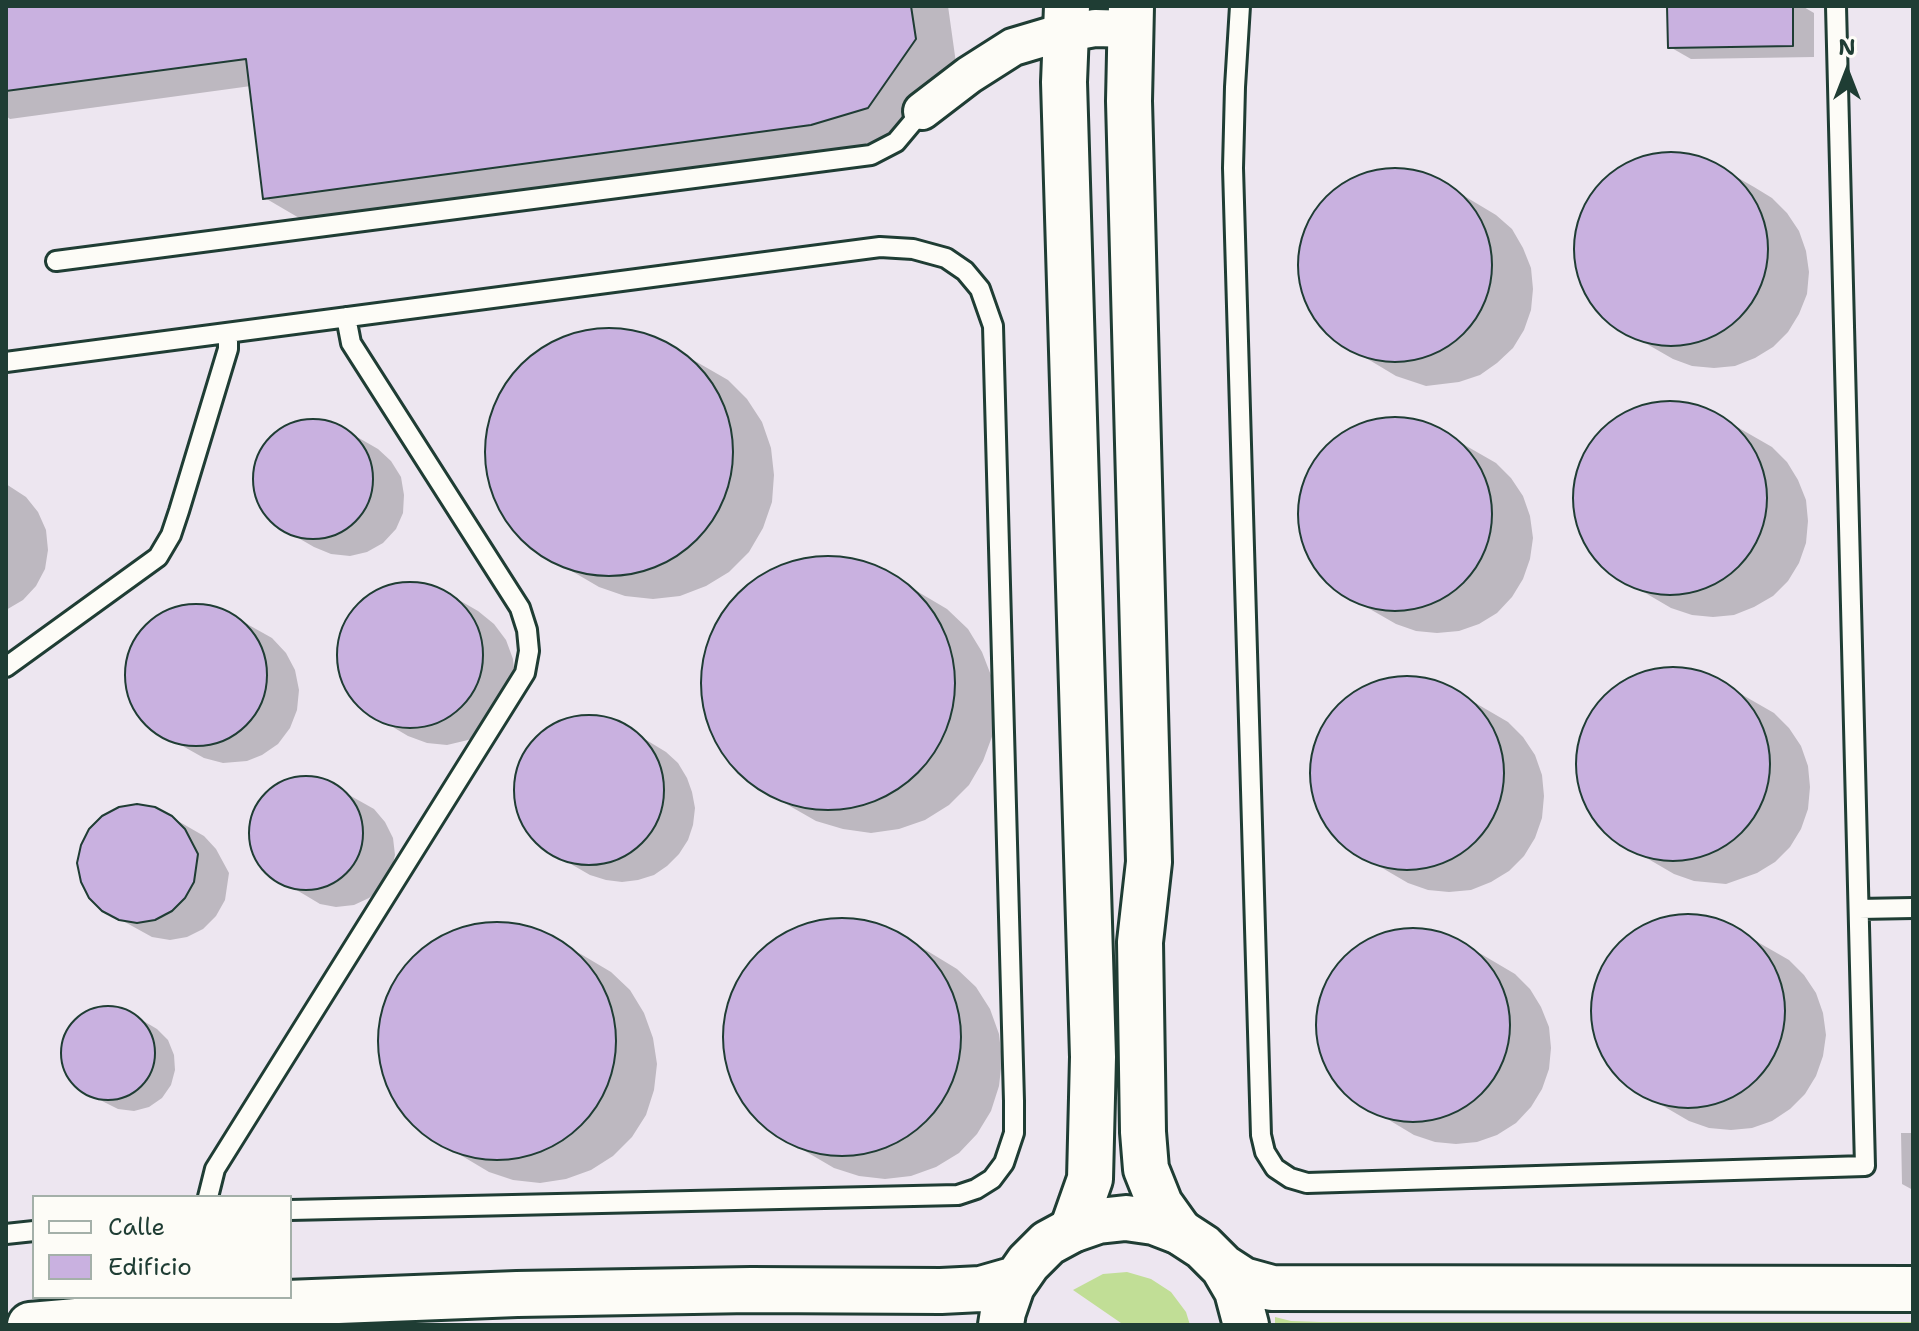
<!DOCTYPE html>
<html>
<head>
<meta charset="utf-8">
<style>
	body { margin:0 }
	#map { position:relative; width:1919px; height:1331px; overflow:hidden; background:#fdfcf7; font-family:"Shantell Sans",sans-serif }
	canvas { display:block }
	.frame { position:absolute; inset:0; border:8px solid #1f3d34; pointer-events:none }
	.legend { position:absolute; left:32px; top:1195px; width:260px; height:104px; box-sizing:border-box; background:#fdfcf7; border:2px solid #a4b0a9; margin:0; padding:10px 14px; list-style:none; font-size:24px; color:#1f3d34 }
	.legend li { display:flex; align-items:center; gap:16px; height:40px }
	.legend b { width:40px; border:2px solid #a4b0a9 }
	.north { position:absolute; left:1807px; top:32px; width:80px; height:80px; -webkit-text-stroke:6px #fdfcf7; paint-order:stroke; rotate:0deg; font-size:22px; font-weight:700; line-height:32px; text-align:center; color:#1f3d34 }
	.north::after { content:''; display:block; margin:auto; width:28px; height:36px; background:#1f3d34; clip-path:polygon(50% 0,100% 100%,50% 72%,0 100%) }
</style>
</head>
<body>
<div id="map">
<canvas width="1919" height="1331"></canvas>
<div class="frame"></div>
<ul class="legend">
<li><b style="height:10px;background:#fdfcf7"></b>Calle</li>
<li><b style="height:22px;background:#c9b1e0"></b>Edificio</li>
</ul>
<div class="north">N</div>
</div>
<script>
const ctx = document.querySelector('canvas').getContext('2d');
ctx.lineJoin = 'round';
function fillPath(path, color) { ctx.fillStyle = color; ctx.fill(path, 'evenodd'); }
const poly = rows => new Path2D(rows.map(r => 'M' + r).join(''));
function strokePath(path, color, width, dash) { ctx.strokeStyle = color; ctx.lineWidth = width; ctx.lineCap = dash ? 'butt' : 'round'; ctx.setLineDash(dash || []); ctx.stroke(path); }
const built = poly([
	[6,6,1913,6,1913,1325,6,1325],
	[34,1197,290,1197,290,1297,34,1297]
]);
const green = poly([
	[1127,1272,1151,1279,1171,1292,1186,1312,1190,1325,1127,1325,1121,1323,1073,1290,1103,1274],
	[1275,1317,1291,1321,1320,1322,1913,1322,1913,1325,1275,1325]
]);
const shadow = poly([
	[6,6,948,6,956,63,909,130,853,148,306,222,265,198,251,86,10,119,6,116],
	[1669,6,1802,6,1814,13,1814,57,1691,59,1670,47],
	[1670,154,1692,156,1712,163,1754,187,1772,198,1787,213,1799,231,1806,251,1809,272,1807,294,1799,314,1788,332,1773,347,1755,358,1735,366,1714,368,1692,366,1673,359,1612,324,1597,309,1585,291,1578,271,1575,249,1577,228,1585,208,1596,190,1611,174,1629,163,1649,156],
	[1395,170,1416,172,1436,179,1496,215,1512,229,1523,248,1531,268,1533,289,1531,310,1524,330,1513,348,1497,363,1480,375,1459,382,1426,386,1396,376,1336,340,1321,325,1310,307,1302,287,1300,266,1302,245,1309,225,1320,206,1335,191,1353,180,1374,172],
	[608,330,635,333,662,342,728,380,747,399,762,422,771,448,774,475,772,502,763,528,749,552,729,572,706,586,680,596,653,599,625,596,599,587,534,549,514,529,499,507,490,481,486,453,489,426,498,400,513,377,532,357,555,342,581,333],
	[1670,403,1691,405,1711,412,1772,447,1787,462,1798,480,1806,500,1808,521,1806,543,1799,563,1788,581,1773,596,1754,607,1734,615,1713,617,1692,615,1671,608,1630,584,1612,573,1596,558,1584,540,1577,520,1575,498,1577,477,1584,457,1595,439,1610,423,1628,412,1648,405],
	[1394,419,1416,421,1435,428,1496,463,1511,478,1523,496,1530,516,1533,538,1530,559,1523,579,1512,597,1497,613,1479,624,1459,631,1437,633,1416,631,1396,624,1335,589,1320,574,1309,556,1302,536,1299,515,1301,493,1308,473,1320,455,1334,440,1353,428,1372,421],
	[310,421,328,423,345,430,378,449,391,461,401,477,404,495,403,513,396,529,383,543,367,552,350,556,331,554,314,547,281,528,268,516,259,500,255,482,256,464,264,447,276,434,292,425],
	[6,484,26,497,38,512,46,530,48,550,45,569,36,586,23,600,6,610],
	[826,558,854,561,881,570,947,609,968,629,982,652,992,678,996,706,993,734,983,761,969,785,949,805,925,820,899,829,871,833,843,829,816,821,774,797,751,782,730,762,715,738,705,712,702,684,705,656,714,630,728,606,748,586,772,571,798,562],
	[406,583,426,585,445,592,478,611,494,624,506,640,513,659,515,679,486,731,468,740,447,745,427,743,408,736,376,717,359,705,347,688,340,669,339,649,343,629,353,612,368,597,385,588],
	[202,605,222,610,272,638,286,653,295,670,299,690,297,710,290,728,278,744,262,755,247,761,223,763,204,758,154,730,140,716,131,698,127,678,129,659,136,640,148,624,164,613,183,606],
	[1672,669,1693,670,1713,678,1774,713,1789,728,1801,746,1808,766,1810,787,1808,809,1801,829,1790,847,1775,862,1757,873,1726,884,1694,881,1674,874,1614,839,1598,824,1586,806,1580,786,1577,764,1579,743,1586,723,1597,705,1613,689,1630,678,1650,671],
	[1406,678,1427,680,1448,687,1508,722,1523,737,1535,755,1542,775,1544,796,1542,818,1535,838,1524,856,1509,871,1491,882,1471,890,1449,892,1428,890,1408,883,1348,848,1332,833,1321,815,1314,795,1311,773,1314,752,1320,732,1332,714,1347,698,1365,688,1385,680],
	[588,717,604,719,620,724,666,752,678,763,687,778,692,792,695,808,693,825,688,840,679,854,667,866,654,875,638,880,622,882,606,880,590,875,543,848,532,836,523,823,517,807,516,791,517,775,522,759,531,746,542,734,556,725,571,719],
	[309,778,326,782,374,809,385,822,393,838,395,855,391,872,382,887,369,898,354,905,336,907,320,904,305,895,272,876,260,863,253,848,251,830,255,814,264,798,276,787,292,780],
	[171,817,204,836,216,849,229,873,225,900,216,916,203,929,187,937,170,940,152,937,103,910],
	[1676,914,1708,918,1728,925,1789,960,1804,975,1816,993,1823,1013,1826,1035,1823,1056,1816,1076,1805,1094,1790,1109,1772,1121,1752,1128,1731,1130,1709,1128,1689,1121,1629,1086,1613,1071,1602,1053,1595,1033,1592,1012,1594,990,1601,970,1612,952,1628,937,1645,926],
	[841,919,867,922,893,930,957,969,976,987,990,1009,999,1034,1002,1060,999,1086,991,1111,977,1134,959,1153,936,1167,911,1176,885,1179,859,1176,834,1168,769,1130,750,1111,736,1089,727,1064,724,1038,727,1012,735,987,749,965,768,946,790,932,815,923],
	[496,923,522,926,547,934,611,972,630,990,644,1013,653,1038,657,1064,654,1090,646,1115,632,1137,613,1156,591,1170,566,1179,540,1183,513,1180,489,1172,447,1147,424,1133,405,1115,391,1093,382,1068,379,1041,381,1016,390,991,404,968,422,949,444,935,469,926],
	[1413,929,1434,931,1454,938,1515,974,1530,989,1541,1007,1549,1027,1551,1048,1549,1069,1542,1089,1531,1107,1516,1123,1497,1135,1477,1142,1456,1144,1435,1142,1414,1135,1354,1099,1339,1084,1327,1066,1320,1046,1318,1025,1320,1004,1327,984,1338,966,1353,951,1371,939,1391,932],
	[105,1008,120,1009,135,1016,157,1029,168,1040,174,1055,175,1070,171,1085,162,1098,149,1107,134,1111,118,1109,104,1102,81,1089,70,1077,64,1063,63,1048,67,1032,77,1020,89,1012],
	[1901,1133,1913,1133,1913,1190,1902,1184]
]);
const building = poly([
	[6,6,911,6,916,39,868,108,811,125,263,199,246,59,6,91,6,6],
	[1667,6,1793,6,1793,46,1668,48,1667,6],
	'1574 249a97 97 0 1 1 194 0a97 97 0 1 1-194 0Z',
	'1298 265a97 97 0 1 1 194 0a97 97 0 1 1-194 0Z',
	'485 452a124 124 0 1 1 248 0a124 124 0 1 1-248 0Z',
	'1573 498a97 97 0 1 1 194 0a97 97 0 1 1-194 0Z',
	'1298 514a97 97 0 1 1 194 0a97 97 0 1 1-194 0Z',
	'253 479a60 60 0 1 1 120 0a60 60 0 1 1-120 0Z',
	'701 683a127 127 0 1 1 254 0a127 127 0 1 1-254 0Z',
	'337 655a73 73 0 1 1 146 0a73 73 0 1 1-146 0Z',
	'125 675a71 71 0 1 1 142 0a71 71 0 1 1-142 0Z',
	'1576 764a97 97 0 1 1 194 0a97 97 0 1 1-194 0Z',
	'1310 773a97 97 0 1 1 194 0a97 97 0 1 1-194 0Z',
	'514 790a75 75 0 1 1 150 0a75 75 0 1 1-150 0Z',
	'249 833a57 57 0 1 1 114 0a57 57 0 1 1-114 0Z',
	[137,804,155,807,172,816,185,829,198,854,194,882,185,898,172,911,155,920,137,923,119,920,102,911,89,898,81,882,77,863,81,845,89,829,102,816,119,807,137,804],
	'1591 1011a97 97 0 1 1 194 0a97 97 0 1 1-194 0Z',
	'723 1037a119 119 0 1 1 238 0a119 119 0 1 1-238 0Z',
	'378 1041a119 119 0 1 1 238 0a119 119 0 1 1-238 0Z',
	'1316 1025a97 97 0 1 1 194 0a97 97 0 1 1-194 0Z',
	'61 1053a47 47 0 1 1 94 0a47 47 0 1 1-94 0Z'
]);
const service = poly([
	[1240,6,1235,87,1233,168,1261,1135,1265,1152,1275,1168,1290,1178,1307,1183,1865,1166,1836,6],
	[56,261,871,155,896,142,922,111],
	[6,362,880,247,913,249,946,258,965,271,980,289,993,326,1014,1101,1014,1133,1004,1163,992,1179,976,1189,958,1195,290,1210],
	[6,667,158,557,171,535,179,511,228,349,228,333],
	[1859,909,1913,908],
	[208,1197,215,1169,525,673,529,651,527,630,520,608,351,343,346,317],
	[6,1234,34,1231]
]);
const minor = poly([
	[922,111,969,75,1013,47,1050,36,1095,28,1130,29]
]);
const tertiary = poly([
	[1067,6,1064,82,1093,1057,1090,1179,1072,1230],
	[1131,6,1129,101,1149,862,1140,942,1143,1132,1146,1169,1160,1204,1180,1232]
]);
const secondary = poly([
	[1223,1267,1243,1280,1272,1288,1913,1289],
	[30,1325,287,1303,517,1294,751,1290,941,1291,981,1289,1016,1279],
	[1001,1325,1003,1312,1012,1286,1028,1263,1048,1243,1072,1230,1098,1221,1126,1218,1154,1222,1180,1232,1203,1247,1223,1267,1237,1291,1246,1325]
]);
fillPath(built, '#ede6f0');
fillPath(green, '#c1de96');
fillPath(shadow, '#0003');
fillPath(building, '#c9b1e0');
strokePath(building, '#1f3d34', 2);
strokePath(service, '#1f3d34', 24);
strokePath(minor, '#1f3d34', 42);
strokePath(tertiary, '#1f3d34', 50);
strokePath(secondary, '#1f3d34', 50);
strokePath(service, '#fdfcf7', 18);
strokePath(minor, '#fdfcf7', 36);
strokePath(tertiary, '#fdfcf7', 44);
strokePath(secondary, '#fdfcf7', 44);
</script>
</body>
</html>
